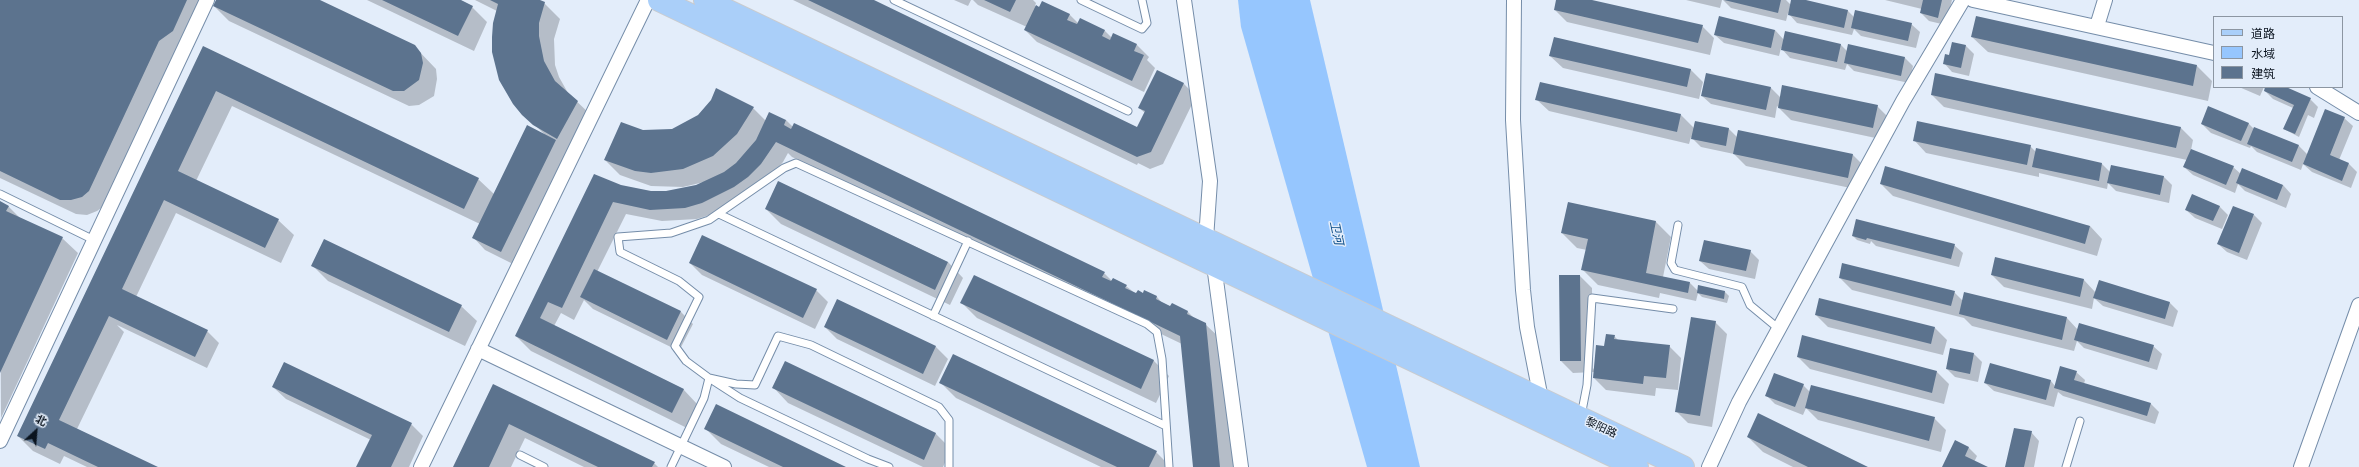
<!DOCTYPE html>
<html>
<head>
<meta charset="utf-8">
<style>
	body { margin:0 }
	#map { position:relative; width:2359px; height:467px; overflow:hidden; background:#e3edfa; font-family:Helvetica,"Noto Sans SC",sans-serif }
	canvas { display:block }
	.legend { position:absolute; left:2213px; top:16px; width:130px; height:72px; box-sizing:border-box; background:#e3edfa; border:1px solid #8c96a2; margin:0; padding:5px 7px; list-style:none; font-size:12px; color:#0a131e }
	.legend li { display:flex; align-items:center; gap:8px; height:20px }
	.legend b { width:20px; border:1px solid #8c96a2 }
	.north { position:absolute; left:16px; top:411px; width:40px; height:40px; -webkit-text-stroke:3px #e3edfa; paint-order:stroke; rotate:26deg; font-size:11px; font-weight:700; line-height:16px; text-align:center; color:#0a131e }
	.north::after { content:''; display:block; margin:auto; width:14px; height:18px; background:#0a131e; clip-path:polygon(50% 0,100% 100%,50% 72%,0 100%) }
</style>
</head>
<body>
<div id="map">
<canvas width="2359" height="467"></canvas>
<ul class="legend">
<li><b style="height:5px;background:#aacff9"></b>道路</li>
<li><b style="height:11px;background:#96c6fe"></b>水域</li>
<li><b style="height:11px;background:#5c738e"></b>建筑</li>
</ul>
<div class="north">北</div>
</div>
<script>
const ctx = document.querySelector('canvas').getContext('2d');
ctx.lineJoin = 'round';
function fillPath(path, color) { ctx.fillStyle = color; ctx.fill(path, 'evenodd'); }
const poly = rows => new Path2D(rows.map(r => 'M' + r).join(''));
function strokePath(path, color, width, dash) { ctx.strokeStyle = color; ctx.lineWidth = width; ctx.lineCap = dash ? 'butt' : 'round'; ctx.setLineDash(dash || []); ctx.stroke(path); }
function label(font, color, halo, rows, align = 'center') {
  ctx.font = font + ' Helvetica,"Noto Sans SC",sans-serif'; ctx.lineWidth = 3; ctx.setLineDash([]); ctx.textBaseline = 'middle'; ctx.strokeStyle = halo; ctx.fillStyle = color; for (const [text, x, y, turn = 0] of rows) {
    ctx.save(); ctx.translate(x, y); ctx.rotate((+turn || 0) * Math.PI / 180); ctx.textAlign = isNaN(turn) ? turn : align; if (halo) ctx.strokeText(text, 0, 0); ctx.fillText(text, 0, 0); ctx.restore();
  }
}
const water = poly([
	[1238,0,1310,0,1420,467,1367,467,1241,27]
]);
const shadow = poly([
	[0,0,209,0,104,206,97,211,87,215,76,214,0,178],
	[217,0,318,0,414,46,436,69,437,79,434,96,419,105,409,106,229,21,214,6],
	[367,0,458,0,472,7,487,22,474,51],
	[475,0,537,0,544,3,560,19,554,39,555,65,559,77,568,93,593,117,513,264,485,250,473,237,480,224,232,106,196,181,278,220,294,235,281,263,176,213,136,297,207,331,219,343,207,368,117,325,124,332,77,429,155,467,87,467,64,456,60,464,33,451,18,436,204,47,478,179,494,194,544,134,514,104,497,11],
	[793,0,871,0,1137,128,1145,113,1139,108,1157,71,1184,84,1196,96,1163,164,1150,169,1138,163,1137,165],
	[954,0,971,0,968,6],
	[973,0,1033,0,1036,3,1035,6,1069,14,1078,23,1104,30,1112,38,1114,34,1137,45,1149,57,1147,60,1155,68,1144,92,1037,42,1025,30,1027,27,978,5],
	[1557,0,1587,0,1702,26,1714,38,1710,55,1567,22,1555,10],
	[1686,0,1722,0,1720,8],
	[1723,0,1786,0,1791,5,1792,0,1801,0,1848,11,1855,18,1911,24,1920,32,1916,48,1861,36,1854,29,1852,35,1797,23,1788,13,1786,21,1731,8],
	[1885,0,1952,0,1946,25,1929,21,1921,13,1922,9],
	[1775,30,1784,40,1841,45,1848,52,1905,58,1913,66,1909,83,1854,71,1847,64,1845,70,1790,58,1781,48,1779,56,1724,43,1715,35],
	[1972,37,2197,66,2212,81,2208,101,1988,52],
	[1554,38,1691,70,1703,82,1699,99,1563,68,1550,56],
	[1953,43,1966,46,1974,54,1969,76,1952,72,1944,63,1950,56],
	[1707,74,1771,88,1781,98,1877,106,1889,118,1885,140,1791,120,1777,106,1775,118,1711,104,1702,96],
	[1540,83,1681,115,1694,128,1695,122,1729,129,1738,138,1853,155,1865,167,1860,190,1746,166,1734,154,1701,147,1691,137,1689,144,1549,111,1536,99],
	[2239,87,2264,87,2260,96],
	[2267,87,2284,87,2310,99,2318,107,2314,118,2308,115,2299,137,2284,129,2293,108,2273,99,2265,91],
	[1932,95,2181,128,2193,140,2191,150,2233,167,2241,174,2243,169,2283,185,2291,194,2286,208,2245,191,2238,184,2235,193,2193,175,2184,167,2187,160,1944,107],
	[753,108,766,121,786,120,793,127,1104,273,1112,281,1126,286,1136,294,1143,294,1144,291,1157,297,1163,304,1188,312,1194,318,1205,324,1221,339,1234,467,1194,467,1182,344,792,157,788,153,783,162,760,189,731,208,697,219,662,221,626,214,597,272,681,312,693,324,679,351,593,309,584,300,574,320,561,313,554,326,683,389,698,405,687,428,531,351,516,336,621,186,651,192,666,192,696,186,704,182,683,187,651,186,620,175,605,160,643,131,673,130],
	[2344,118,2353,126,2339,160,2349,164,2357,172,2351,188,2312,172,2303,164,2301,170,2257,152,2251,146,2250,148,2211,133,2202,124,2248,123,2254,129,2299,146,2308,155],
	[1914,140,2030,146,2036,152,2037,150,2102,164,2110,172,2112,166,2164,177,2172,185,2169,203,2116,191,2108,183,2107,189,2039,173,2039,177,1926,153],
	[779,182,948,262,963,278,950,305,781,224,766,209],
	[1881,184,2090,226,2102,239,2097,256,1893,196],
	[0,203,8,206,20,218,62,238,78,253,1,418],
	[1568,203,1656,222,1671,237,1663,277,1690,283,1698,291,1725,292,1729,296,1727,303,1702,297,1698,293,1696,301,1660,293,1659,298,1598,285,1583,270,1587,250,1577,248,1562,233],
	[2219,206,2228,215,2222,229,2195,218,2186,210],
	[2254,215,2262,223,2247,260,2227,252,2218,244],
	[1853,236,1954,245,1963,253,1959,267,1876,246,1871,241,1870,244,1857,240],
	[1750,251,1759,260,1755,279,1709,269,1700,261],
	[690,263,816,290,828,302,815,329,702,275],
	[312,265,461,306,477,321,465,346,328,281],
	[1992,275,2084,280,2096,293,2170,303,2178,311,2173,327,2103,306,2094,298,2092,309,2004,287],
	[974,276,1154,361,1169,376,1156,403,977,318,962,303],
	[1580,276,1592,288,1593,370,1605,347,1614,336,1618,340,1669,346,1681,358,1678,390,1656,388,1655,396,1606,390,1594,378,1594,372,1573,373,1561,361],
	[1840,278,1954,292,1963,301,1965,293,2067,318,2078,330,2153,346,2162,354,2157,370,2084,348,2077,341,2074,351,1972,326,1964,318,1852,290],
	[838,300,936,347,948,359,935,386,837,339,825,327],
	[1820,300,1935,328,1947,340,1943,355,1828,327,1816,315],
	[1715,322,1727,334,1712,427,1688,423,1676,411],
	[1951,349,1974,354,1982,362,1978,382,1955,377,1947,369],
	[1798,357,1937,372,1949,384,1944,404,1810,369],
	[785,362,936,434,951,449,943,467,923,467,788,403,773,387],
	[2076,372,2085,380,2084,384,2151,404,2159,412,2155,424,2063,396,2058,392,2054,407,1994,391,1985,383,2051,381,2055,386],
	[940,382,1156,452,1171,467,1101,467,956,398],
	[494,385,654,463,658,467,584,467,525,438,511,467,454,467],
	[1803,385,1810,392,1934,418,1946,430,1941,452,1818,420,1806,408,1803,415,1775,404,1767,396],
	[273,387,411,424,423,436,409,467,357,467,371,440,286,399],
	[705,428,844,467,769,467,721,444],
	[2031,432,2039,441,2034,467,2006,467],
	[1748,437,1865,467,1793,467,1763,452],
	[1956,442,1969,448,1977,456,1974,462,1985,467,1943,467]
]);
const building = poly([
	[0,0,187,0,173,31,159,41,89,191,82,197,71,200,60,200,0,171],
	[216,0,320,0,415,45,421,53,423,63,419,80,404,91,393,91,213,6],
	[382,0,461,0,473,6,458,36],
	[490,0,540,0,545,2,539,23,539,36,544,61,555,81,578,101,557,139,533,125,522,115,513,104,499,80,492,52,492,37,493,23,498,4],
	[808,0,874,0,1137,127,1145,111,1138,108,1157,70,1184,83,1151,152,1137,157],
	[984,0,1016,0,1010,12],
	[1556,0,1592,0,1703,25,1698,43,1554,10],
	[1724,0,1781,0,1778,13],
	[1791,0,1806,0,1848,10,1844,28,1788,15],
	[1923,0,1942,0,1938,18,1920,13],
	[1042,1,1070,14,1067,20,1077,24,1080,18,1105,30,1102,36,1110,40,1113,33,1137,44,1134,51,1144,55,1132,81,1024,30,1036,5,1039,7],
	[1855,10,1912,23,1908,41,1851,28],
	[1719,16,1775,30,1771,48,1714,35],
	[1976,16,2197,65,2193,86,1971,37],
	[1785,31,1841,44,1837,62,1781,50],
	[1554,37,1691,69,1687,87,1549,56],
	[1952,42,1966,45,1961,68,1943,64,1945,54,1949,55],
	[1848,44,1905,57,1901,76,1844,63],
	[203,46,479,178,464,209,216,91,178,171,279,219,265,248,164,200,122,289,208,330,195,357,109,316,59,420,158,467,98,467,48,443,45,449,17,436],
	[1706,73,1771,87,1766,110,1701,96],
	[1935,73,2181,127,2176,148,1931,95],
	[1540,82,1681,114,1677,132,1535,100],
	[1782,85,1878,105,1873,128,1778,108],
	[2265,87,2286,87,2311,98,2295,134,2283,129,2294,105,2264,91],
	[716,88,754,107,737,134,713,156,683,169,651,173,635,171,604,160,621,122,643,130,672,129,698,115,711,100],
	[2208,106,2249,123,2241,141,2201,124],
	[2325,109,2345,117,2330,155,2349,163,2342,181,2303,164],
	[769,112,786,120,784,125,791,129,794,123,1105,272,1102,277,1111,281,1113,278,1127,285,1125,288,1136,293,1138,290,1143,293,1144,290,1157,296,1156,299,1170,306,1172,303,1188,311,1187,314,1206,323,1220,467,1193,467,1180,336,776,142,761,164,748,177,734,187,702,203,685,208,650,210,613,202,562,308,548,302,540,318,684,389,672,413,515,336,594,174,621,185,651,191,666,191,696,185,724,172,736,163,756,140],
	[1695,121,1729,128,1726,146,1691,139],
	[1917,121,2031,145,2027,165,1913,141],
	[527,125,556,140,501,252,472,238],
	[2254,127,2299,145,2292,162,2247,144],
	[1738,130,1853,154,1848,178,1733,154],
	[2036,148,2102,163,2099,181,2032,167],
	[2191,149,2234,166,2226,185,2183,167],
	[2111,165,2164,176,2160,195,2107,183],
	[1885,166,2090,226,2085,244,1880,184],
	[2242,168,2283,185,2277,200,2236,183],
	[778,181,948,262,935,290,765,209],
	[2192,194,2220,206,2213,221,2185,210],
	[0,201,9,206,6,211,63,237,0,373],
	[1568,202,1656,221,1646,273,1690,282,1688,293,1581,270,1588,239,1561,233],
	[2233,206,2254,214,2239,253,2217,244],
	[1856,219,1955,244,1951,259,1867,238,1866,240,1852,236],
	[702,235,817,289,803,318,689,263],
	[324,239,462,305,449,332,311,266],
	[1704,240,1751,250,1746,271,1699,261],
	[1995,257,2084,279,2080,297,1991,275],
	[1842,263,1955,291,1951,306,1839,278],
	[594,269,681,311,667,340,580,297],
	[974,275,1154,360,1141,389,960,303],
	[1559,275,1580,275,1581,361,1560,361],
	[2099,280,2170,302,2165,319,2093,298],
	[1698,285,1725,291,1724,299,1697,293],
	[1964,292,2067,317,2062,340,1959,314],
	[1819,298,1935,327,1931,344,1815,315],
	[837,299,936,346,923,374,824,327],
	[1691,317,1716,321,1700,416,1675,412],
	[2079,323,2154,345,2149,362,2074,340],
	[1606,334,1615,335,1614,339,1670,345,1666,378,1644,376,1643,384,1593,378,1596,345,1604,346],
	[1802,335,1937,371,1932,393,1797,357],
	[1950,348,1974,353,1970,374,1946,369],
	[953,354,1157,451,1149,467,1117,467,939,383],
	[785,361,936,433,924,460,772,388],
	[284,362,412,423,391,467,356,467,372,435,272,387],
	[1990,363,2051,380,2046,400,1984,383],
	[2060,366,2077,371,2074,380,2151,403,2147,416,2054,388],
	[1774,373,1804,384,1795,407,1765,396],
	[493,384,655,462,652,467,598,467,509,424,489,467,453,467],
	[1811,385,1935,417,1929,441,1805,408],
	[716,404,846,467,783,467,704,429],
	[1758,413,1868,467,1808,467,1747,437],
	[2014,428,2032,431,2024,467,2005,467],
	[1955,440,1969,447,1965,456,1988,467,1942,467]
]);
const service = poly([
	[894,0,1128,111],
	[1081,0,1142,29,1147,23,1142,0],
	[0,194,94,240],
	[719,214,1166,426],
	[1678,225,1671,263,1675,270,1742,287,1750,305,1779,329],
	[933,316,968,241],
	[1581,416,1587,385,1592,298,1673,309],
	[520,455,544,467],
	[671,467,704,398,709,378,740,398,868,459,889,467],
	[949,467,949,420,939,407,811,345,778,336,755,385,736,384,709,378,686,361,675,346,699,297,679,281,620,252,618,237,671,233,709,220,784,168,796,163,1147,324,1157,332,1162,359,1169,467],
	[2066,467,2080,421]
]);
const minor = poly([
	[1184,0,1210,181,1206,239],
	[1514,0,1513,120,1523,290,1527,327,1541,399],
	[1973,0,2214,53],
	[2097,26,2105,0],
	[2317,87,2359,113],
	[1214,265,1241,467],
	[478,349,724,467],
	[0,441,207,0],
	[421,467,648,0],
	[1709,467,1739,402,1903,101,1963,0],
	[2301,467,2359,305]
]);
const primary = poly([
	[659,0,1637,467],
	[705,0,1683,467]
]);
const streetNames = [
	["黎阳路",1601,428,25]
];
const waterNames = [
	["卫河",1336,233,78]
];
fillPath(water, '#96c6fe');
fillPath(shadow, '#0003');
fillPath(building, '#5c738e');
strokePath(service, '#758da9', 9);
strokePath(minor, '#758da9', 16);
strokePath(primary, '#c9cbce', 24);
strokePath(service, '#fff', 7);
strokePath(minor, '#fff', 14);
strokePath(primary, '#aacff9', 22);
label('11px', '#0a131e', '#e3edfa', streetNames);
label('italic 12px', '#064986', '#e3edfa', waterNames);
</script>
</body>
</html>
